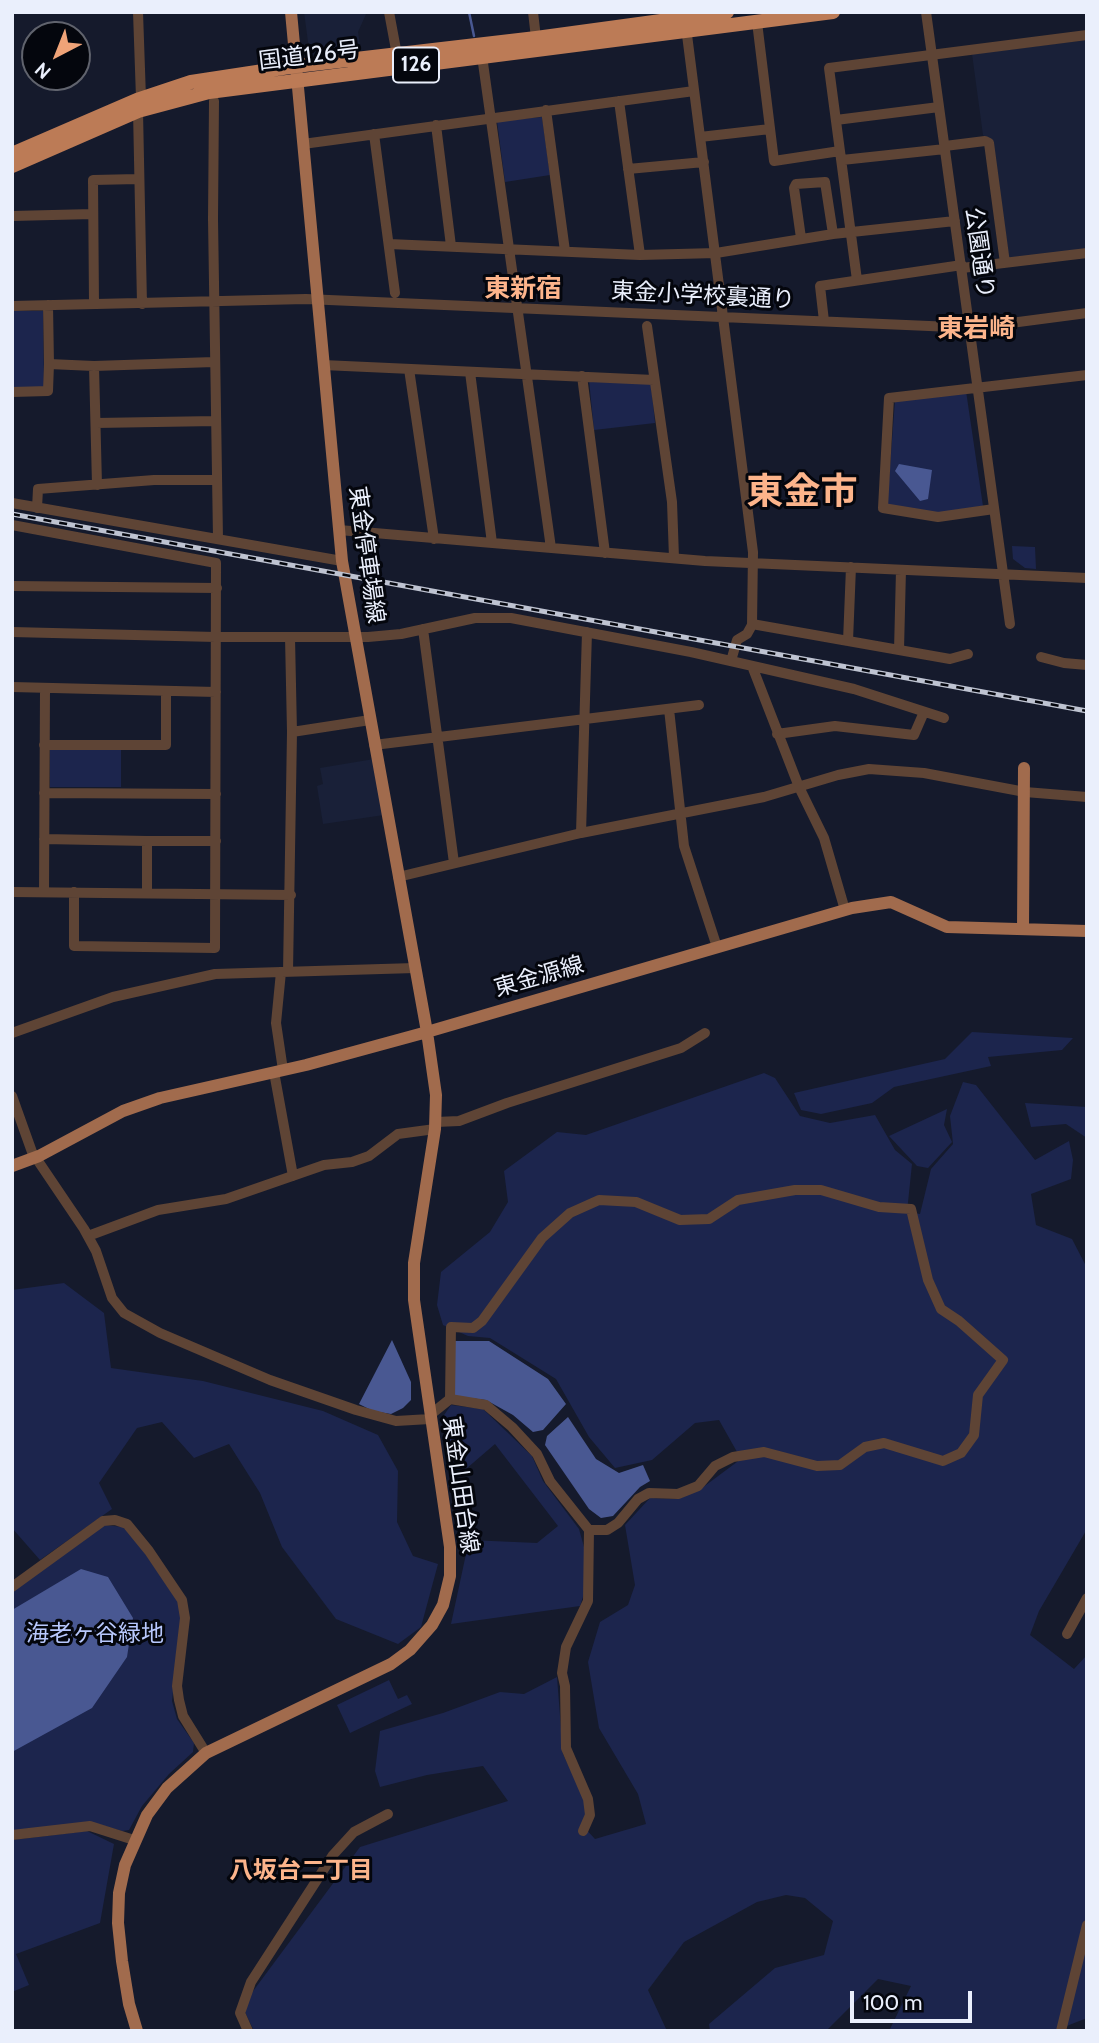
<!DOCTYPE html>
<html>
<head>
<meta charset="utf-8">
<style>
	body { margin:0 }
	#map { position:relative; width:1099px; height:2043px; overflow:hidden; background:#151a2c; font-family:Cabin,sans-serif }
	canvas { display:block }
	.frame { position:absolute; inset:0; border:14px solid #eaeffc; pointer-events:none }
	.north { position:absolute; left:21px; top:21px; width:70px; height:70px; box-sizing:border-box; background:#04060d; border:2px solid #60636d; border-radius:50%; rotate:222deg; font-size:19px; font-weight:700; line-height:28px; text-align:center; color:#eaeffc }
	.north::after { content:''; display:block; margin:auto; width:24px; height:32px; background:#efa378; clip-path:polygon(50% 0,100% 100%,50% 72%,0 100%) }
	.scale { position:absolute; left:850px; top:1991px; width:122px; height:32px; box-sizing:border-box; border:4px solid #eaeffc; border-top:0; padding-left:9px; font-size:21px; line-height:24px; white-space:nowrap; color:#eaeffc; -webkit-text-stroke:5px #04060d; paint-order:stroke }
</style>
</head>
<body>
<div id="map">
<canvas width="1099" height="2043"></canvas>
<div class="frame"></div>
<div class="north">N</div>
<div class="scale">100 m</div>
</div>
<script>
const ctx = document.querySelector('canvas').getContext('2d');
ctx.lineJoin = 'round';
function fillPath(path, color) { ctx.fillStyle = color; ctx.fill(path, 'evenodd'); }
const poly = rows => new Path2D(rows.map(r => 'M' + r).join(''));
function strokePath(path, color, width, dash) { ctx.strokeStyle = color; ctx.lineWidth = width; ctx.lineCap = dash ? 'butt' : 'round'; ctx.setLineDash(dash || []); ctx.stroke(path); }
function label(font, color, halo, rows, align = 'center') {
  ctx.font = font + ' Cabin,"Noto Sans JP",sans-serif'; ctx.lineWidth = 6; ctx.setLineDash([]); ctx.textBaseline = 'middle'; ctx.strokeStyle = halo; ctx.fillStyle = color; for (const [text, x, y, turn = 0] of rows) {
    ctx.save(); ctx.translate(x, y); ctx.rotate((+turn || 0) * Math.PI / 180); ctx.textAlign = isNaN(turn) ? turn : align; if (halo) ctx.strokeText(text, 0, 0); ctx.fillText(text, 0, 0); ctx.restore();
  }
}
const built = poly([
	[304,12,367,12,358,32,361,50,325,54,313,52,308,42],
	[1087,40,1087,249,1009,259,993,142,983,135,972,54],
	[374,759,384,815,323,824,317,786,323,784,320,768]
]);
const green = poly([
	[542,117,550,175,505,182,497,121],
	[12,311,43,311,44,387,12,387],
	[589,380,651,384,655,423,594,430],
	[966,391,983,506,938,513,887,506,895,401],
	[1012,546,1035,547,1036,569,1025,568,1013,559],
	[50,748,121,748,121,787,50,787],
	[972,1032,1073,1038,1062,1050,988,1057,991,1066,894,1087,872,1103,821,1114,801,1110,794,1093,945,1059],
	[764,1073,775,1078,800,1116,830,1123,875,1115,895,1150,912,1164,907,1212,920,1214,931,1169,953,1144,950,1116,963,1082,976,1085,1035,1160,1069,1141,1073,1160,1071,1179,1031,1194,1036,1225,1072,1239,1087,1268,1087,1529,1039,1611,1030,1635,1074,1669,1087,1655,1087,2018,1054,2031,889,2031,911,1986,878,1979,826,2031,710,2031,709,2024,775,1968,824,1955,833,1921,805,1898,786,1895,757,1902,684,1942,648,1990,667,2031,254,2031,242,2006,360,1847,508,1801,483,1766,427,1775,380,1787,375,1771,380,1731,443,1713,500,1692,524,1694,557,1677,563,1754,585,1799,586,1813,583,1826,595,1839,646,1824,638,1794,599,1728,588,1662,600,1622,628,1605,635,1585,625,1525,650,1498,677,1499,702,1488,741,1459,719,1420,695,1423,652,1460,615,1468,589,1437,556,1379,490,1338,468,1336,443,1325,437,1305,441,1272,490,1232,508,1202,504,1171,557,1132,586,1135],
	[1025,1103,1087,1107,1087,1138,1066,1124,1031,1127],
	[947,1109,944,1125,952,1142,928,1168,917,1166,889,1136],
	[64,1283,104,1313,111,1368,203,1381,323,1411,378,1435,398,1471,397,1522,413,1556,438,1564,421,1627,398,1644,336,1619,282,1547,260,1493,229,1444,194,1458,162,1422,137,1428,99,1483,112,1509,40,1560,12,1528,12,1290],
	[451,1405,483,1409,532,1456,543,1481,579,1529,591,1572,580,1606,451,1624,469,1540,537,1543,558,1526,495,1444,452,1481,442,1418],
	[104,1525,123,1527,131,1533,178,1601,181,1618,172,1701,177,1719,194,1743,193,1752,169,1774,142,1806,129,1830,122,1831,90,1822,12,1831,12,1592],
	[389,1680,398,1699,407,1695,412,1704,350,1733,337,1705],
	[87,1831,114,1844,100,1923,16,1954,29,1985,12,1992,12,1840]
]);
const water = poly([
	[899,464,932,470,928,499,920,501,895,471],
	[392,1340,411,1382,411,1400,403,1408,391,1414,373,1411,359,1404],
	[453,1341,489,1341,548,1379,566,1404,543,1430,533,1432,513,1415,486,1400,453,1396],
	[568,1417,596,1459,619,1473,643,1465,650,1481,640,1487,613,1516,601,1518,589,1509,545,1445,547,1436],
	[81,1569,108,1577,133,1618,127,1657,92,1708,12,1752,12,1610]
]);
const stream = poly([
	[469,12,474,36]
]);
const minor = poly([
	[138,12,141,98],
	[389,12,397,55],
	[533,12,536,38],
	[926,12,1010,624],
	[757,22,774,161,840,151],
	[686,27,753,552,752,625,747,634,737,640,731,661],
	[482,56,551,548],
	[214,101,213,219,218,539],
	[619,101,640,255],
	[546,110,565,251],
	[138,111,142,304],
	[836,120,939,107],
	[436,125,451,246],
	[374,134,395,293],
	[700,137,770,129],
	[303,144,694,91],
	[945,146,985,141,989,143,1005,263],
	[842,160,945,149],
	[628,169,704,162],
	[12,216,93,214],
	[801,238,794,188,796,184,825,182,833,234],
	[389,244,640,255,716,253,833,234,955,221],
	[962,268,1087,253],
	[857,280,829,68,1087,35],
	[94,304,93,180,138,179],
	[48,305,49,364,94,366,214,362],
	[12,306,306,299,952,327,988,326,1087,313],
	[824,321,820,286,962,265],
	[647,326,672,502,674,558],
	[323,365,654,380],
	[94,366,97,485],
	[409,369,434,539],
	[470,372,492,543],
	[582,376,605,553],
	[12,392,48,391,49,364],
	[96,423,216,421],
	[12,503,342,561],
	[37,508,38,489,154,480,217,480],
	[994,509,938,517,883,508,889,398,1087,375],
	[12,525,216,563,215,948,74,946,74,892],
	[339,530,705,561,1087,578],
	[12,586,217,588],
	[752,624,950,659,968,654],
	[423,629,454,863],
	[12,632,216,637,368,637,401,634,475,618,511,618,691,652,854,689,944,718],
	[848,641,851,567],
	[899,650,901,570],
	[1041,657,1064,663,1087,665],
	[752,666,799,787,824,838,845,910],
	[12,687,216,692],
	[669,709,684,846,717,947],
	[292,732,370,720],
	[777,734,835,726,914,735,924,712],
	[44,745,166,745,166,691],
	[374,745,699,705],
	[44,793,216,794],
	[581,833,587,632],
	[44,839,147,841],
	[398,877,581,833,764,797,838,775,869,769,924,773,1025,792,1087,797],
	[12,892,291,895],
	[44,892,45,689],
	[147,893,147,841,216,841],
	[281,972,276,1023,283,1070],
	[288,972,292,732,290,637],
	[12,1033,113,997,215,974,415,968],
	[274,1072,293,1176],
	[12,1096,32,1152,84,1229,96,1251,112,1298,124,1313,160,1333,270,1380,356,1410,396,1421,430,1419],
	[436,1122,459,1121,507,1103,681,1048,705,1033],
	[88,1236,158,1210,226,1199,324,1165,352,1162,369,1156,398,1134,435,1129],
	[450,1399,451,1327,473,1328,482,1321,542,1238,570,1213,599,1200,636,1202,680,1220,709,1219,738,1200,795,1190,821,1190,879,1207,911,1209,928,1280,941,1309,959,1321,1003,1360,978,1395,974,1435,961,1453,943,1461,884,1443,865,1447,840,1465,817,1466,764,1452,733,1457,715,1466,698,1486,678,1494,649,1493,638,1499,618,1523,607,1530,589,1530],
	[430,1415,450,1399,486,1405,512,1427,537,1454,550,1481,589,1530,588,1601,566,1647,562,1673,565,1686,566,1748,588,1799,590,1815,583,1831],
	[12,1587,103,1521,115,1520,127,1524,149,1551,182,1600,185,1618,177,1686,179,1700,183,1716,206,1753],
	[1067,1634,1087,1598],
	[12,1835,90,1826,134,1840],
	[248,2031,240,2013,251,1982,333,1855,354,1832,388,1814],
	[1061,2031,1087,1925]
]);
const major = poly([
	[1023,929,1024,768],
	[12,1166,39,1156,123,1111,160,1098,306,1065,427,1032,852,908,891,902,947,927,1087,931],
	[137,2031,129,2004,122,1961,118,1923,119,1893,125,1865,147,1815,167,1788,206,1753,391,1664,410,1650,432,1625,443,1605,450,1576,450,1547,414,1300,414,1263,435,1129,436,1095,427,1032,342,561,291,12]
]);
const highway = poly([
	[12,154,137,100,191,82,296,66,536,38,727,12],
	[12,166,138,111,209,92,833,12]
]);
const rail = poly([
	[12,514,1087,711]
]);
const shields = [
	[416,65,46]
];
const shieldNames = [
	["126",416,65]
];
const streetNames = [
	["国道126号",309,56,-7],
	["公園通り",979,253,82],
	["東金小学校裏通り",703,296,3],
	["東金停車場線",366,555,82],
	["東金源線",539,977,-16],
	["東金山田台線",460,1485,82]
];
const parkNames = [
	["海老ヶ谷緑地",95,1634]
];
const neighbourhoodNames = [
	["八坂台二丁目",301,1871]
];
const quarterNames = [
	["東新宿",523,289],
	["東岩崎",976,329]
];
const townNames = [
	["東金市",802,493]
];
fillPath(built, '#192038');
fillPath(green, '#1c254d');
fillPath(water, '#495892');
strokePath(stream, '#495892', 2.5);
strokePath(minor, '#5e4435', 10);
strokePath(major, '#a16b4d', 12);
strokePath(highway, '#bc7b56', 14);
strokePath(rail, '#bec3d1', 5);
strokePath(rail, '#04060d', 2.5, [8]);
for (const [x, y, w] of shields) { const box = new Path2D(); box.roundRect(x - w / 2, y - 17.5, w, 35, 5); ctx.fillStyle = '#04060d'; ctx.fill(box); strokePath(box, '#eaeffc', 2); }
label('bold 21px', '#eaeffc', null, shieldNames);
label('23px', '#eaeffc', '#04060d', streetNames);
label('23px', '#b8c8fd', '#04060d', parkNames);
label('bold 24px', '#fcb48b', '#04060d', neighbourhoodNames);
label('bold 26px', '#fcb48b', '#04060d', quarterNames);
label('bold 37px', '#fcb48b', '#04060d', townNames);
</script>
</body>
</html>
